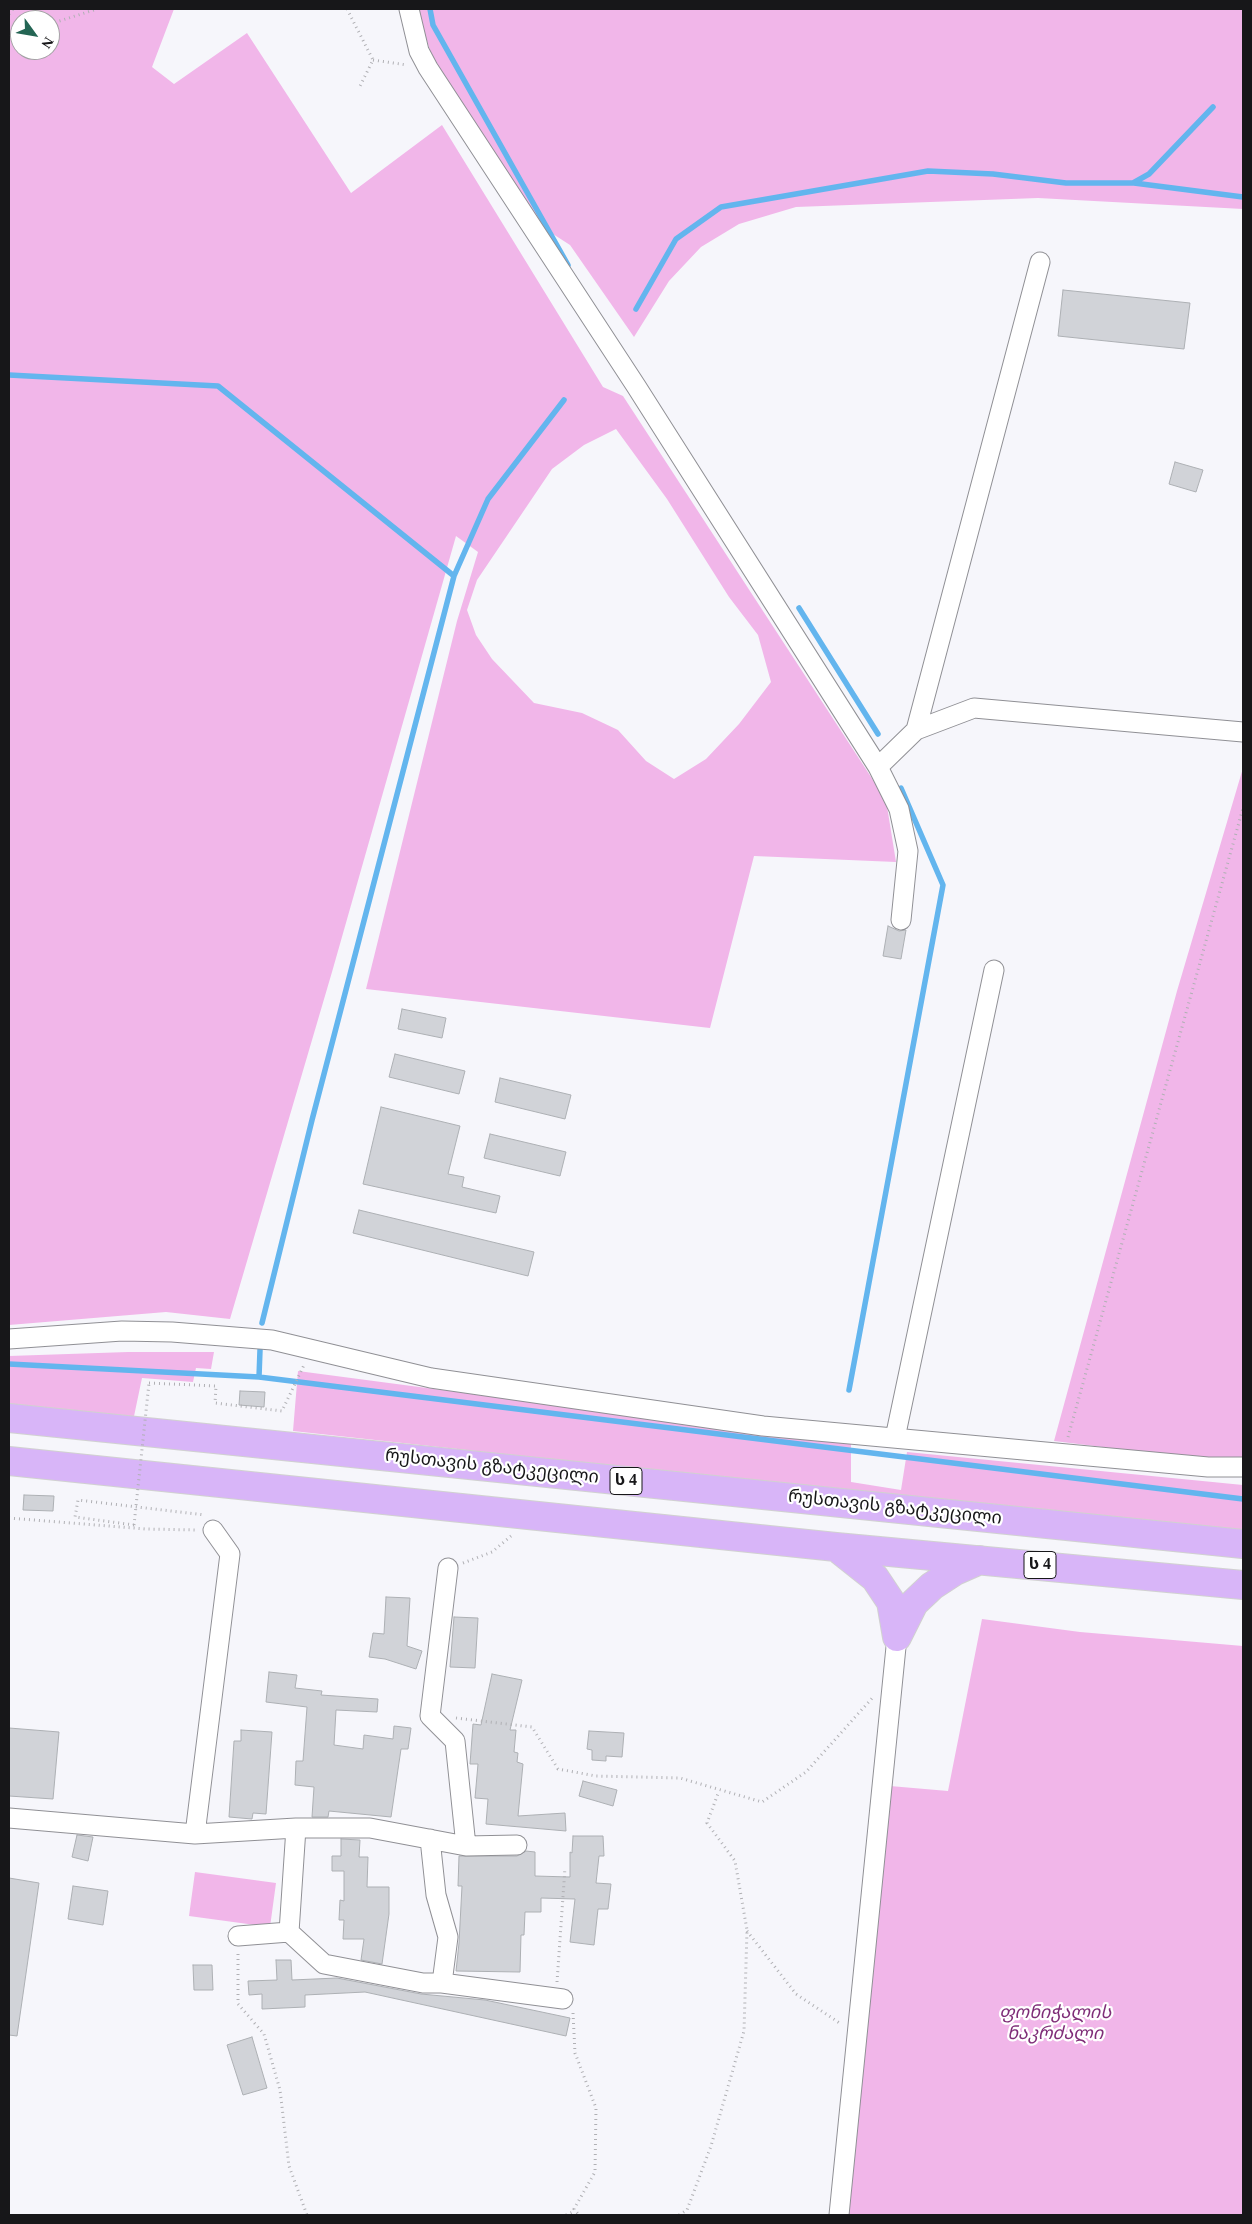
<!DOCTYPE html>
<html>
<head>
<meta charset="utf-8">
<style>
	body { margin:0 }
	#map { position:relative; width:1252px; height:2224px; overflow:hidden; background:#f6f6fb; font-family:"Times New Roman",serif }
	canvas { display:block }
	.frame { position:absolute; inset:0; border:10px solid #171719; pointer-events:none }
	.north { position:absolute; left:10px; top:10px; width:50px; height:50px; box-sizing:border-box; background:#fff; border:1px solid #a2a2a3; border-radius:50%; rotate:122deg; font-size:14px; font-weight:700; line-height:20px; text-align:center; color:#171719 }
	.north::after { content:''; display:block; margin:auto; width:18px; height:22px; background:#246554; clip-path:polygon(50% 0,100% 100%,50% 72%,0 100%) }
</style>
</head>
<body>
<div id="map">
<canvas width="1252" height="2224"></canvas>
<div class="frame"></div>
<div class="north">N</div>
</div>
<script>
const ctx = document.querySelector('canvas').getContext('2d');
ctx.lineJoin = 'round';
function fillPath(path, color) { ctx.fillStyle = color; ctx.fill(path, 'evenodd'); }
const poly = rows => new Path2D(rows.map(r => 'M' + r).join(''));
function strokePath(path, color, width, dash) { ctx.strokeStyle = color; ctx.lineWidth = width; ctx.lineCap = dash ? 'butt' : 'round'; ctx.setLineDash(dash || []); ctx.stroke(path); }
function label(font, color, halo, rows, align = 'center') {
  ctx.font = font + ' "Times New Roman","Noto Sans Georgian",serif'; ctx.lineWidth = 4.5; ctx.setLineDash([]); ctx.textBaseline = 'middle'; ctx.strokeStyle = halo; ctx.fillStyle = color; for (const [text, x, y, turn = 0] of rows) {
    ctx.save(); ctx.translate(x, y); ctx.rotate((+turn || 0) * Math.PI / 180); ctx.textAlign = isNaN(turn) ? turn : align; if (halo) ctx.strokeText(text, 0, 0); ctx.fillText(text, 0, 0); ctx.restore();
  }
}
const green = poly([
	[9,9,174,9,152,67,174,84,247,33,351,193,442,125,603,387,623,396,886,800,896,862,754,856,710,1028,366,989,457,621,478,552,456,536,332,972,230,1319,166,1312,9,1325],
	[20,20,50,20,50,50,20,50],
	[616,429,667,499,729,597,758,635,771,682,739,724,706,759,674,779,646,761,618,730,582,713,534,703,492,659,476,635,467,610,477,580,552,469,584,445],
	[417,9,1243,9,1243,209,1038,198,796,207,739,224,701,247,669,281,634,337,570,245,539,225,433,60],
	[1243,768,1243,1458,1208,1460,1054,1441,1177,991],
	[128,1352,214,1352,211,1369,196,1368,193,1382,142,1378,133,1421,9,1408,9,1356],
	[298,1371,851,1444,851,1482,901,1490,907,1452,1243,1485,1243,1535,293,1431],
	[982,1619,1080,1632,1243,1646,1243,2215,845,2215,890,1786,948,1791],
	[195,1872,276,1883,270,1927,189,1916]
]);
const stream = poly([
	[430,9,433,25,568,265],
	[1134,183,1243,197],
	[636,309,676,239,721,207,928,171,993,174,1066,183,1133,183,1149,174,1213,107],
	[9,375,218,386,454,576],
	[799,608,878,734],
	[262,1323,312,1120,454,576,488,499,564,400],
	[9,1364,259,1377,1243,1499],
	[259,1377,260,1350],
	[849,1390,943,885,901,788]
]);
const building = poly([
	[1063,290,1190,303,1184,349,1058,336,1063,290],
	[1175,462,1203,470,1196,492,1169,484,1175,462],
	[888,926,899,931,906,930,901,959,883,956,888,926],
	[402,1009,446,1018,442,1038,398,1029,402,1009],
	[395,1054,465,1071,459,1094,389,1077,395,1054],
	[500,1078,571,1095,565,1119,495,1102,500,1078],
	[381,1107,460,1126,448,1174,464,1177,462,1187,500,1196,496,1213,363,1184,381,1107],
	[490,1134,566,1152,560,1176,484,1158,490,1134],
	[359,1210,534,1252,528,1276,353,1233,359,1210],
	[240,1391,265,1392,264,1407,239,1405,240,1391],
	[24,1495,54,1496,53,1511,23,1510,24,1495],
	[386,1597,410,1598,407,1646,422,1651,416,1669,385,1659,369,1657,373,1633,384,1634,386,1597],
	[454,1617,478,1618,475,1668,450,1667,454,1617],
	[269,1672,297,1675,295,1688,322,1691,321,1695,378,1699,377,1712,336,1710,334,1745,363,1749,364,1735,393,1739,394,1726,411,1728,408,1749,401,1749,391,1817,329,1811,328,1817,312,1817,314,1787,295,1785,296,1761,303,1761,307,1707,266,1702,269,1672],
	[492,1674,522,1680,510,1730,516,1730,514,1752,518,1753,517,1762,523,1764,518,1816,565,1813,566,1831,486,1824,488,1799,475,1798,478,1764,470,1764,473,1724,481,1725,492,1674],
	[9,1728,59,1732,53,1799,9,1796,9,1728],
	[241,1730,272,1732,266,1814,253,1813,252,1819,229,1817,234,1741,241,1741,241,1730],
	[589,1731,624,1733,622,1757,606,1756,606,1761,592,1760,592,1750,587,1749,589,1731],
	[583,1781,617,1790,613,1806,579,1796,583,1781],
	[77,1835,93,1837,88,1861,72,1857,77,1835],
	[573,1836,603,1836,604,1856,599,1856,596,1883,611,1884,608,1909,598,1909,594,1945,570,1942,575,1899,541,1898,541,1912,525,1912,524,1935,521,1935,520,1972,456,1971,459,1943,462,1886,458,1886,459,1856,517,1856,526,1851,535,1852,535,1876,570,1877,570,1852,572,1853,573,1836],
	[341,1839,360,1840,359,1857,368,1857,367,1887,389,1887,389,1914,382,1964,361,1960,364,1939,343,1939,344,1920,339,1920,340,1900,344,1901,344,1871,332,1871,332,1856,341,1856,341,1839],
	[9,1878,39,1883,17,2036,9,2035,9,1878],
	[73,1886,108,1891,103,1925,68,1919,73,1886],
	[276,1960,291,1960,292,1980,337,1978,421,1994,485,2000,570,2018,566,2036,365,1992,305,1995,305,2007,262,2009,262,1994,249,1995,248,1981,277,1980,276,1960],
	[193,1965,212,1965,213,1990,194,1990,193,1965],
	[252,2037,267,2088,243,2095,227,2045,252,2037]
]);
const path = poly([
	[347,9,373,60,359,88],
	[9,14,13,9],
	[50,24,97,9],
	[9,38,20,34],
	[373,60,407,65],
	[149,1383,216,1386,215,1403,282,1411,304,1365],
	[1068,1437,1243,808],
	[9,1518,146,1529,196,1530],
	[134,1525,75,1517,78,1500,205,1515],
	[463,1563,492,1552,511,1536],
	[456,1718,532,1727,558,1769,596,1776,680,1778,762,1802,806,1772,874,1696],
	[747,1931,796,1994,841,2024],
	[238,1954,238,2004,264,2034,280,2090,289,2166,307,2215],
	[557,1982,565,1868],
	[573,2013,575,2053,596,2108,595,2172,574,2209,579,2215],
	[566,2215,575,2211],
	[679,2215,687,2210,711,2146,744,2031,747,1930,735,1861,707,1823,719,1791]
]);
const minor = poly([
	[409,9,419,51,428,68,636,386,878,767,899,809,908,851,901,920],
	[916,730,1040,262],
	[878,767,916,730,974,708,1243,732],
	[9,1339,122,1331,172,1332,272,1340,431,1378,763,1426,1208,1467,1243,1467],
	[895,1438,994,970],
	[448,1568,430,1716,455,1741,466,1846],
	[9,1818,195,1834,296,1828,289,1932,238,1936],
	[296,1828,370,1828,466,1846,517,1845],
	[195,1834,230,1554,213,1530],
	[430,1839,436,1895,448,1937,442,1983],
	[289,1932,324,1964,423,1983,442,1983,563,1999],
	[839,2215,897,1637]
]);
const highway = poly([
	[9,1418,1243,1544],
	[9,1461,836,1547,1243,1585],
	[836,1547,875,1578,891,1602,897,1637,914,1603,932,1586,955,1571,980,1560]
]);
const pathBridge = poly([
	[134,1525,149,1383]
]);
const shields = [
	[626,1481,32],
	[1040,1565,32]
];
const shieldNames = [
	["ს 4",626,1481],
	["ს 4",1040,1565]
];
const streetNames = [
	["რუსთავის გზატკეცილი",492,1467,6],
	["რუსთავის გზატკეცილი",895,1508,6]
];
const parkNames = [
	["ფონიჭალის",1055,2013],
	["ნაკრძალი",1055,2034]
];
fillPath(green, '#f1b6e9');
strokePath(stream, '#63b5ee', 5.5);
fillPath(building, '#d1d3d8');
strokePath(building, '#adb0b4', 1);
strokePath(minor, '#909095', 21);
strokePath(highway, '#d1d1d1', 30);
strokePath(path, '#b0b0b4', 3, [1, 4]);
strokePath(minor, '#fff', 19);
strokePath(highway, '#d8b5f8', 28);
strokePath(pathBridge, '#b0b0b4', 3, [1, 4]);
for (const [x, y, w] of shields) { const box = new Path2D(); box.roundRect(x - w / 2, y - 13.5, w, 27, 4); ctx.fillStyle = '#fff'; ctx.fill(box); strokePath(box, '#171719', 1); }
label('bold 16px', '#171719', null, shieldNames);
label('18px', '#171719', '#fff', streetNames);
label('italic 18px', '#7f2e78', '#fff', parkNames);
</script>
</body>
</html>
